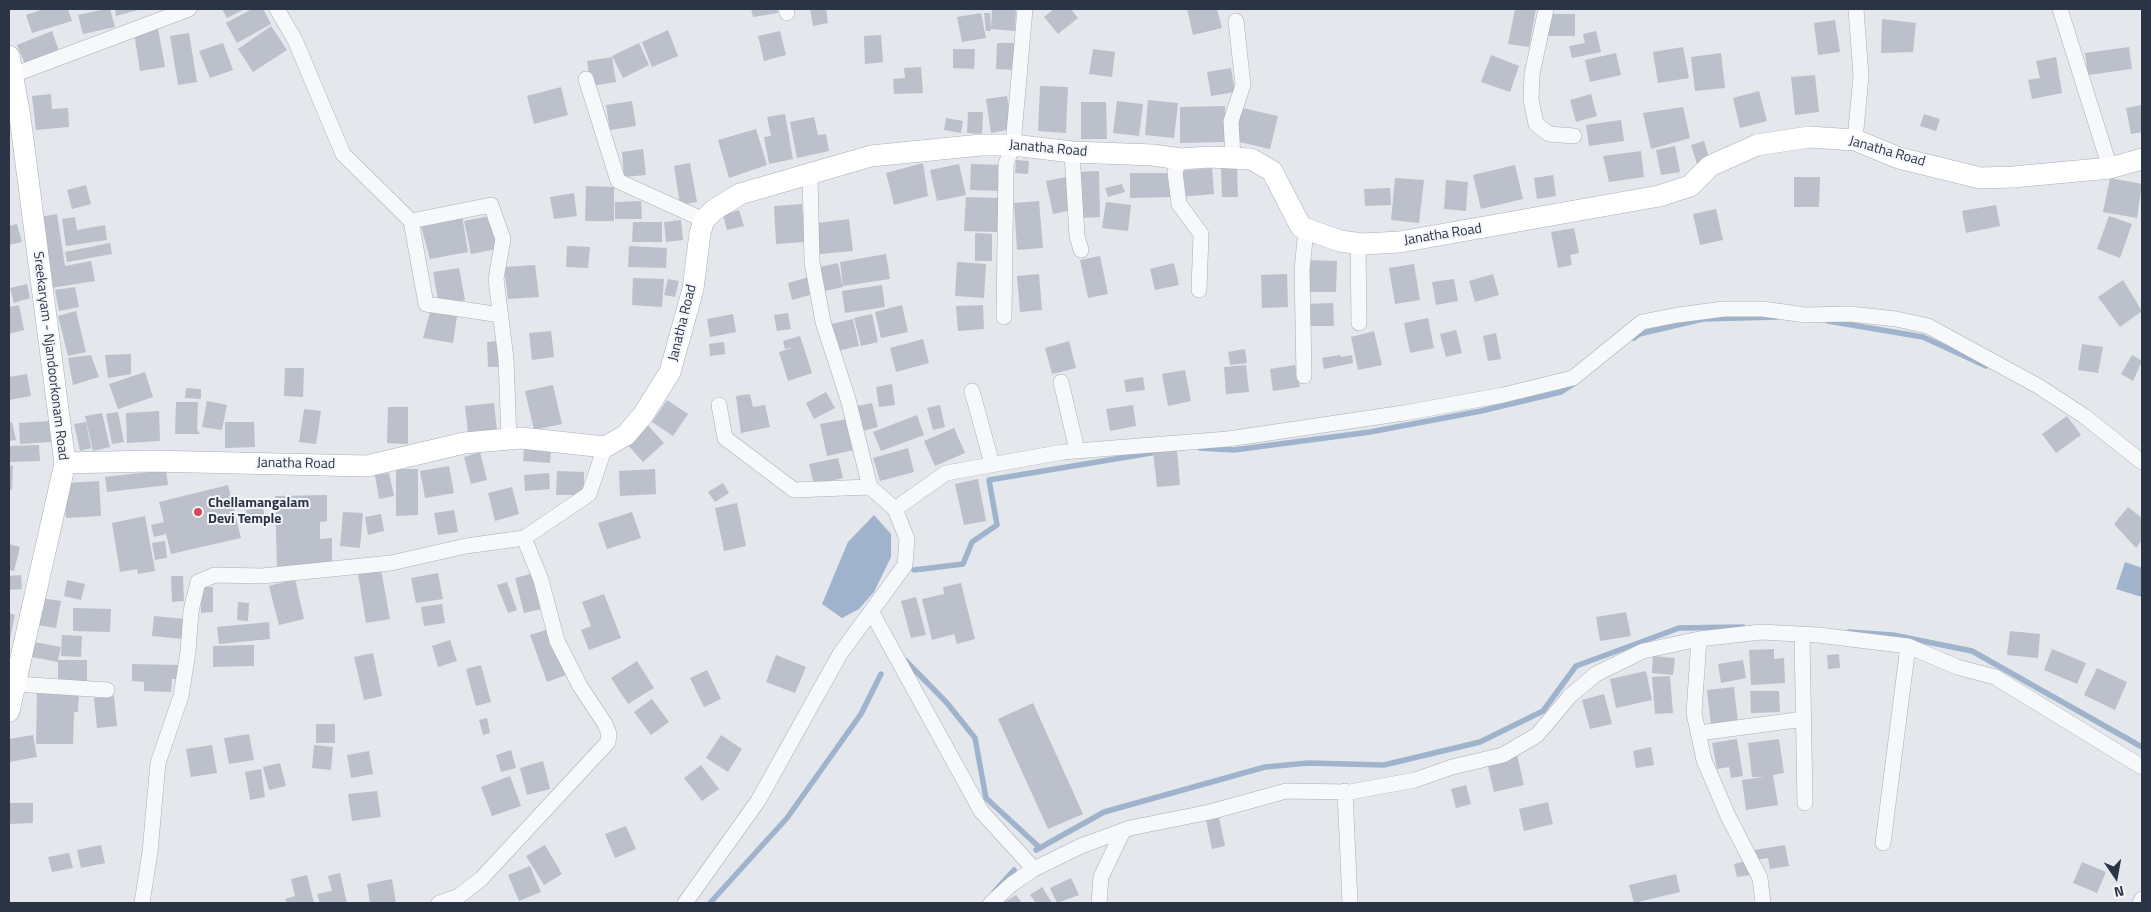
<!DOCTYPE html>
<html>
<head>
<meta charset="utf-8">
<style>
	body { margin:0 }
	#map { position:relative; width:2151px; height:912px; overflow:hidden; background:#e4e7ec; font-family:"Titillium Web",sans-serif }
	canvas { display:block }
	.frame { position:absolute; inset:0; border:10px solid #2b3445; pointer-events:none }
	.north { position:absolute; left:2091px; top:852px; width:50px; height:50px; -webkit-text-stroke:4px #f4f6f9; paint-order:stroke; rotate:168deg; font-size:14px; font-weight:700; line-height:20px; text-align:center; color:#2b3445 }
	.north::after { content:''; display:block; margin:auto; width:18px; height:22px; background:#2b3445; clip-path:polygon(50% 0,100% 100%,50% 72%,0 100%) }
</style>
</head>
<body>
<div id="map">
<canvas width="2151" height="912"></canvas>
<div class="frame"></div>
<div class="north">N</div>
</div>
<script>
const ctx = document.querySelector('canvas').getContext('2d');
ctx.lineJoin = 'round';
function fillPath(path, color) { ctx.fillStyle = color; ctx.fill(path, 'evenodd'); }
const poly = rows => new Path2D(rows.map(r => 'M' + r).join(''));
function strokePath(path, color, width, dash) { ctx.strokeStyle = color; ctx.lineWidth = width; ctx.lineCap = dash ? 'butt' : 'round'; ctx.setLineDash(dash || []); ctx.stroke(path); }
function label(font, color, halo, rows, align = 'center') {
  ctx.font = font + ' "Titillium Web",sans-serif'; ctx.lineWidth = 4; ctx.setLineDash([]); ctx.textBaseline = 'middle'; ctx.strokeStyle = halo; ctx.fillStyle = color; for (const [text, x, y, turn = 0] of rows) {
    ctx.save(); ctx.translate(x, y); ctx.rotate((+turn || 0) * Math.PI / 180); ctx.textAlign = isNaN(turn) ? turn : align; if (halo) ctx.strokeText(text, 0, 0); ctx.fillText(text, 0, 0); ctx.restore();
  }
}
const water = poly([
	[874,515,891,534,891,557,874,592,859,609,842,618,822,604,848,542],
	[2125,562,2142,568,2142,597,2116,589]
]);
const stream = poly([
	[1828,321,1923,337,1986,366],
	[1634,338,1639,334,1703,319,1777,317],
	[1200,448,1234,450,1370,432,1481,411,1561,392,1575,383],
	[914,570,963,564,972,542,997,525,989,480,1157,452],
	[1849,632,1893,635,1972,651,2142,747],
	[906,661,947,703,975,738,986,798,1039,847],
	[1036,850,1104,812,1265,767,1308,763,1384,765,1480,742,1543,711,1576,666,1679,628,1743,627],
	[994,892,1014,870],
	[710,903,787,818,861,714,881,674]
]);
const building = poly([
	[44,9,68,9,72,21,32,33,26,15],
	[105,9,110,9,115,27,83,34,78,15],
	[115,9,142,9,116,16],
	[222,9,245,9,227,18],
	[252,9,263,9,271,24,237,43,226,23],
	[751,9,777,9,778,13,753,17],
	[810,9,826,9,828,23,813,26],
	[992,9,1016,9,1015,31,991,29],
	[1054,9,1071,9,1078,18,1058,34,1044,17],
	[1187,9,1217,9,1222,28,1193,35],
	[1515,9,1536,9,1529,47,1508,44],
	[981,13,986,38,962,42,957,17],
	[984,13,990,13,991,31,986,31],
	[1547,14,1575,14,1575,36,1547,36],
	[1882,19,1916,23,1913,52,1881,53],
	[1835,20,1840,52,1818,55,1814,23],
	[271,26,287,50,253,72,238,49],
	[158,28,165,67,140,71,134,32],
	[668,30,678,56,652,67,642,42],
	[52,31,59,51,25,64,17,45],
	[780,31,786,55,764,61,758,36],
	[1596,31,1601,52,1572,58,1569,46,1585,43,1583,34],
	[189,33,197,82,178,85,170,36],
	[881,35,883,62,865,64,864,36],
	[223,43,233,70,210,78,199,51],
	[639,43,649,65,623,78,612,56],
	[997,43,1015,43,1014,70,996,69],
	[1683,47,1689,78,1658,83,1653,52],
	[2129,47,2132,69,2088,75,2085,53],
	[953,49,975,49,974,69,953,68],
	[1093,49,1115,52,1112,77,1089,74],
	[1616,53,1621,75,1590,82,1585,60],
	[1721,53,1725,88,1695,91,1691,57],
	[1491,55,1519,66,1510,92,1481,82],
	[612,57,616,82,591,86,587,61],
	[2056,57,2062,93,2032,99,2028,80,2040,78,2036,61],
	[921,67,923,93,894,94,893,79,905,78,904,68],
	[1231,68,1235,92,1211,96,1207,72],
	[1815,75,1819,112,1795,115,1791,77],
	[1040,86,1068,87,1066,133,1038,131],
	[561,87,568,115,534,124,527,96],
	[1759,91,1767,121,1740,128,1733,98],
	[51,94,52,109,68,108,69,127,36,130,32,96],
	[1591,94,1597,116,1576,122,1570,100],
	[1007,96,1012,129,991,133,986,99],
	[1148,100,1178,103,1174,138,1145,135],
	[632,101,636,126,610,130,606,105],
	[1117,101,1143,104,1139,136,1113,133],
	[1081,102,1106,102,1107,139,1081,139],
	[2142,105,2142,132,2131,134,2126,108],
	[1225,106,1225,142,1180,143,1180,107],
	[1683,107,1690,138,1651,149,1643,113],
	[1242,108,1278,116,1270,149,1235,141],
	[968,112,983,112,982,134,967,133],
	[785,114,793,159,769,164,764,137,771,136,767,117],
	[1924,114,1940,119,1936,131,1920,126],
	[814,117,818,135,826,134,829,151,797,158,790,122],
	[946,118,963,121,961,133,944,130],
	[1621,120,1624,141,1589,146,1586,125],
	[756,129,767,165,729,178,718,140],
	[1704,141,1710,161,1697,164,1691,145],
	[1675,146,1680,172,1661,175,1656,150],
	[643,149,646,175,624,177,622,152],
	[1641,151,1644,177,1609,182,1603,156],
	[1016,160,1029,161,1028,174,1015,173],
	[690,163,697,202,680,205,674,166],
	[923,163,928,196,894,205,886,173],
	[959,164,966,195,937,201,930,170],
	[971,164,1003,165,1001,191,970,190],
	[1515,165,1523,199,1481,209,1473,175],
	[1221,167,1237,167,1238,197,1222,197],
	[1212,168,1214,194,1180,197,1178,171],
	[1099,171,1100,217,1077,218,1076,172],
	[1130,173,1172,173,1172,197,1130,198],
	[1553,175,1556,196,1537,199,1534,178],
	[1066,177,1073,210,1053,214,1046,181],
	[1794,177,1820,177,1819,207,1794,207],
	[1395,178,1424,180,1419,223,1391,220],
	[2110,178,2142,184,2137,218,2103,212],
	[1446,180,1468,182,1466,211,1444,209],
	[1122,184,1125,192,1108,197,1105,188],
	[86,185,91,204,72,209,67,190],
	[586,186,614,187,614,221,585,221],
	[1390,188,1391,205,1365,206,1364,189],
	[574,193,577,216,554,219,550,197],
	[966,197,999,198,997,232,964,231],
	[641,201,642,219,615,219,615,202],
	[1039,201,1043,248,1017,250,1014,203],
	[1106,202,1131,205,1128,231,1102,228],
	[802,204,805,242,776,244,774,206],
	[1996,205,2000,226,1966,233,1962,211],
	[1716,209,1723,240,1700,245,1693,214],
	[739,210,744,226,727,230,723,215],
	[57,214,65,266,91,261,95,281,51,288,39,217],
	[462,215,468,252,430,259,420,223],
	[490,216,497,249,471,254,464,221],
	[2109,216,2132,224,2120,258,2097,249],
	[75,217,77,230,105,225,107,240,66,246,62,219],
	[849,219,853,251,820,254,817,223],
	[681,220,683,240,666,242,664,222],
	[633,222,662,222,662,242,632,242],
	[17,224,22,242,9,245,9,226],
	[1574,228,1579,253,1570,255,1572,265,1558,268,1551,232],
	[975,233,992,234,992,261,975,261],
	[110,243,112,254,67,262,65,252],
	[567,246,590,247,588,268,566,267],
	[629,246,667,248,666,268,628,267],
	[886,254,890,279,843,286,840,262],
	[1100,256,1108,294,1088,298,1080,260],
	[1305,260,1337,261,1336,292,1305,292],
	[957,262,986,264,984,298,955,296],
	[838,263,843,287,820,292,815,268],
	[1174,263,1179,285,1155,290,1150,269],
	[1414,264,1420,300,1395,304,1389,268],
	[535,265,539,297,508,299,504,267],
	[459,268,465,300,439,305,433,272],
	[1039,274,1042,310,1020,312,1017,276],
	[1287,274,1288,307,1262,308,1261,275],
	[1493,274,1499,295,1475,302,1469,281],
	[809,277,813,294,792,300,788,283],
	[633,278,664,279,662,307,632,305],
	[668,279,679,281,675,297,664,295],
	[1454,279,1458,301,1436,305,1432,282],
	[2123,280,2142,311,2120,327,2098,297],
	[27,284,30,298,14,303,10,288],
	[882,285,885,307,845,313,842,291],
	[75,287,79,307,59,311,55,290],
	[1333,303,1334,326,1307,326,1306,304],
	[19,305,24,330,9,334,9,307],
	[902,305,908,332,881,338,875,312],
	[983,305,984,329,958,331,956,306],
	[76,311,86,352,68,356,58,316],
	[430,312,457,316,453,343,423,338],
	[788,313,791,329,777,331,774,315],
	[733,314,736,332,710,337,707,319],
	[872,314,878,342,861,346,854,318],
	[1428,318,1434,348,1410,353,1404,323],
	[853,319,859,346,837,351,831,324],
	[1456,330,1462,353,1446,357,1440,334],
	[551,331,554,357,532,360,529,333],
	[1374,331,1382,365,1358,370,1351,337],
	[1496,333,1501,359,1488,361,1483,336],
	[800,336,812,373,788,381,779,352,794,347,785,349,783,341],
	[923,339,929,363,896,372,890,348],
	[499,341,499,367,488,367,487,342],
	[1069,341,1076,368,1052,374,1045,348],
	[724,342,725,354,710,356,709,344],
	[2082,344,2103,347,2098,373,2078,370],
	[1245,349,1247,363,1230,365,1228,352],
	[131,354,131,374,108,378,105,355],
	[91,355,99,377,73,385,68,358],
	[1340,355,1341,357,1352,355,1353,363,1324,369,1322,358],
	[2132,355,2142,361,2133,381,2121,374],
	[1246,365,1249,392,1226,394,1224,367],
	[1295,365,1300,387,1273,391,1270,369],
	[285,368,304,368,303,397,284,396],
	[1185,370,1191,401,1168,406,1162,374],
	[145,372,153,397,118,409,109,384],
	[27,374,31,396,9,400,9,377],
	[1143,377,1145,390,1126,392,1124,380],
	[892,384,895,405,879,407,876,387],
	[553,385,562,424,534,430,525,391],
	[186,388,201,389,201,399,185,398],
	[826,392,835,408,814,419,806,403],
	[750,394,753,407,765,405,770,427,741,433,736,396],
	[667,400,688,414,673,436,652,422],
	[207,401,227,405,222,430,202,427],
	[176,402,198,402,197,430,200,434,175,434],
	[494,403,497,430,468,433,465,406],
	[872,403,878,427,863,431,857,406],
	[940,405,945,427,933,430,927,408],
	[1133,405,1136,426,1110,431,1106,409],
	[388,407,408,407,408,444,387,443],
	[304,409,321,411,316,444,299,442],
	[159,411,160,441,127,443,126,413],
	[118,412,124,442,112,444,106,414],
	[102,413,110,447,93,451,85,416],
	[917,415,924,435,881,451,873,432],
	[2067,416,2081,435,2056,453,2042,434],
	[847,419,854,450,827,456,820,424],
	[50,421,51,442,20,444,19,423],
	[12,422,16,440,9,441,9,423],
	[86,422,91,448,80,451,74,424],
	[225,422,254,422,255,447,225,448],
	[645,422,664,443,643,462,624,441],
	[954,428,965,453,935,466,924,441],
	[39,445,40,461,9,462,9,446],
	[908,448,914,472,880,481,873,458],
	[524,449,551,451,550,463,523,461],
	[1177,450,1180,485,1157,487,1153,452],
	[480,452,487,480,471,484,464,457],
	[838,458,843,478,814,485,809,464],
	[9,465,13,466,12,490,9,489],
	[449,466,454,493,425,498,420,471],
	[396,469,418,469,418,515,396,516],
	[655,469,656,494,620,496,619,471],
	[166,470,168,485,107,492,105,477],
	[557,471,584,472,584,495,556,495],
	[389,473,394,496,379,499,375,475],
	[549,473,550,489,525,491,524,475],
	[978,479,986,521,964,525,955,484],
	[99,481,101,516,66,518,64,483],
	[723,483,729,493,715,502,708,492],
	[228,485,241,538,171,554,166,534,154,537,151,525,164,522,159,502],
	[512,487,519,514,495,521,488,493],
	[327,495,327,521,320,522,320,539,332,538,332,565,277,567,275,496],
	[737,503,746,546,724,551,715,508],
	[263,507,265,521,248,523,246,510],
	[2128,507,2142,518,2142,540,2136,548,2114,524],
	[454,510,458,532,438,535,434,513],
	[343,512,363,513,360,548,340,546],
	[632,512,641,538,607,549,598,523],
	[381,514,384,531,368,535,365,517],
	[145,516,155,571,138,574,137,569,120,572,112,523],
	[165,541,167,558,155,560,152,543],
	[9,544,20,547,14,571,9,570],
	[381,570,390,619,366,623,358,574],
	[438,573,443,599,416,603,411,578],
	[534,573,542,609,524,613,515,578],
	[21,575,22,589,9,590,9,576],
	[171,576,183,576,184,601,172,602],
	[295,579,304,619,279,625,269,586],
	[67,580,85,584,81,600,64,596],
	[507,582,517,610,508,613,497,585],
	[961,583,975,639,957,644,954,634,932,640,922,599,944,594,943,587],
	[201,587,213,587,213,612,201,613],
	[604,594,621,638,589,650,581,630,591,626,582,602],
	[916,597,926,635,911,638,901,601],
	[41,598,61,601,56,628,37,625],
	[238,602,249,603,248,621,237,620],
	[442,604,445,623,424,626,421,607],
	[73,608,111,609,110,632,73,631],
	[1626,612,1631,636,1600,641,1596,617],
	[9,613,15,615,10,639,9,639],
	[154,616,185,619,183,639,152,636],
	[269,622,270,639,219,644,217,627],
	[549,629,566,675,547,682,530,635],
	[2010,631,2040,634,2038,658,2007,655],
	[62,635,82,636,81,657,61,656],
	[450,640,457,661,438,667,432,646],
	[35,642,61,647,58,660,87,660,87,682,58,682,58,662,32,657],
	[254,645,254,666,213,667,213,646],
	[1774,649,1774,659,1784,658,1785,683,1751,685,1749,650],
	[2052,649,2086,663,2077,684,2044,670],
	[373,653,382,696,364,700,354,657],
	[1839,654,1840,668,1828,669,1827,655],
	[776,655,806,667,795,693,766,682],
	[1653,656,1675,658,1673,675,1652,673],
	[1743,660,1746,678,1721,683,1718,664],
	[637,661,654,688,628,704,611,678],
	[132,664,178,665,178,679,172,679,171,692,144,691,144,682,132,681],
	[481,665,491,702,476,706,466,669],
	[2097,668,2127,682,2115,710,2084,695],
	[707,670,721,699,704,707,690,678],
	[1646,671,1652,700,1616,708,1610,679],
	[1670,676,1673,713,1655,714,1652,677],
	[1734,687,1738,723,1711,726,1707,690],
	[37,689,79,690,78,712,74,712,73,744,36,744],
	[1750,691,1779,691,1780,712,1751,713],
	[1604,694,1612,724,1590,729,1582,700],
	[114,696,117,726,97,728,94,698],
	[652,699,669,722,651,735,634,712],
	[1033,703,1083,814,1048,829,998,719],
	[487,718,490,733,483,735,479,720],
	[316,724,335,724,335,743,316,743],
	[249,734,254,760,229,764,224,738],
	[33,735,37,757,9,762,9,739],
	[721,735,742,749,728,772,706,758],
	[1737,739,1743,776,1731,778,1729,767,1717,769,1712,743],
	[1779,739,1784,773,1773,775,1778,805,1746,810,1742,780,1764,777,1752,777,1748,743],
	[212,745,217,773,191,777,186,749],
	[314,745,333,747,331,770,312,768],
	[1651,747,1654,765,1636,768,1633,751],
	[511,750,516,768,501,772,496,755],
	[369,751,373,774,351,778,347,755],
	[1517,755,1524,785,1494,792,1487,762],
	[543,761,550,789,527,795,520,768],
	[280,763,286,786,269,790,263,767],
	[701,765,719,789,702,801,684,778],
	[261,769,265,797,250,800,245,772],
	[510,776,521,806,492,816,481,787],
	[1466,785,1471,804,1456,808,1451,789],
	[377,791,381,817,352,821,348,794],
	[1548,802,1553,824,1524,831,1519,809],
	[9,803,33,803,33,823,9,824],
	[1218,812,1225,846,1212,849,1205,815],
	[626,826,636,849,615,858,605,834],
	[101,845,105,863,81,868,77,850],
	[545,845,562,874,544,885,526,856],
	[1785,845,1789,866,1770,869,1768,858,1756,860,1754,850],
	[69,853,73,868,52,872,48,857],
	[1746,861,1750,875,1737,877,1734,864],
	[2082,862,2106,872,2097,893,2073,883],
	[530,866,541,892,519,901,508,875],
	[340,873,347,903,320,903,317,894,332,891,328,876],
	[1676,874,1680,892,1634,903,1629,885],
	[307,875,314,903,287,903,285,899,295,896,291,879],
	[1071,878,1079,895,1057,903,1050,888],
	[392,879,396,903,370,903,367,884],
	[1042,887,1052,903,1036,903,1030,895],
	[1016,895,1022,903,1003,903]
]);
const street = poly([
	[277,9,295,40,343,154,411,221,491,205,503,239,496,279,506,359,509,439],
	[786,9,787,13],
	[1546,9,1532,74,1531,100,1536,124,1549,134,1574,136],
	[2060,9,2110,168],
	[13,75,189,9],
	[586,79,618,181,704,220],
	[1855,140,1861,76,1856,9],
	[1072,152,1077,236,1081,250],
	[1233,158,1231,121,1243,85,1236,21],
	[1180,159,1175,172,1179,204,1201,234,1199,290],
	[810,175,812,262,823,322,848,399,870,487,895,509],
	[411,221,426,304,501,315],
	[1358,243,1359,323],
	[1004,317,1006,164,1013,145,1025,9],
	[1304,376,1302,270,1306,229],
	[1061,382,1077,450],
	[972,391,992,464],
	[719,405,725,438,794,490,870,487],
	[524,538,589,494,605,447],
	[871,611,981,811,1034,869],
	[1802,635,1805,803],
	[1699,639,1694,713,1704,760,1728,816,1760,878,1763,903],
	[16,684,107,690],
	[1699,733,1804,719],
	[1345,791,1350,903],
	[1883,843,1908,646],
	[142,903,150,852,158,763,181,696,188,652,191,611,198,582,215,575,262,576,391,563,466,546,524,538,541,580,557,641,580,686,605,724,609,734,608,742,481,879,459,896,439,903],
	[685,903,758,801,840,654,905,565,907,539,895,509,946,473,1063,452,1228,439,1404,413,1503,395,1573,378,1642,322,1678,315,1724,309,1763,309,1805,315,1850,314,1896,319,1928,326,2038,386,2084,416,2142,462],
	[991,903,1012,884,1034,869,1081,846,1130,828,1210,812,1286,791,1350,792,1415,780,1452,767,1503,755,1537,735,1570,696,1596,674,1643,651,1699,639,1761,632,1818,635,1908,646,1957,667,1995,677,2142,767],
	[1099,903,1101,877,1123,831],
	[2140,903,2142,899]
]);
const secondary = poly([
	[9,56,20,117,65,463,9,711],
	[65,463,151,461,367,466,464,443,521,438,605,447,626,435,643,415,670,372,693,289,700,233,704,220,714,210,740,194,871,156,981,145,1013,145,1072,152,1153,155,1180,159,1210,157,1251,159,1272,171,1301,227,1340,241,1363,244,1400,242,1659,196,1690,186,1710,166,1757,145,1809,137,1855,140,1899,158,1980,178,2013,177,2110,168,2142,159]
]);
const markers = [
	[198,512,5,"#d1495b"]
];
const streetNames = [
	["Janatha Road",1048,149,5],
	["Janatha Road",1887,152,16],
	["Janatha Road",1443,235,-9],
	["Janatha Road",683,323,-76],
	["Sreekaryam - Njandoorkonam Road",50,356,83],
	["Janatha Road",296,464,1]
];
const poiNames = [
	["Chellamangalam",208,504],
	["Devi Temple",208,520]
];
fillPath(water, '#9fb4cc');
strokePath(stream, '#9fb4cc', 5.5);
fillPath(building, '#bbc0ca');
strokePath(street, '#a9aeb7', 16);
strokePath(secondary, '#a9aeb7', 22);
strokePath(street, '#f7f8fa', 15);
strokePath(secondary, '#fff', 21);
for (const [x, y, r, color] of markers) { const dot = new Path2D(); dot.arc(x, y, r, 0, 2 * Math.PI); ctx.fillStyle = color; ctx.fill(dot); strokePath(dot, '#f4f6f9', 2); }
label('14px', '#2b3445', '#f4f6f9', streetNames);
label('bold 14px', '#2b3445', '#f4f6f9', poiNames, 'left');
</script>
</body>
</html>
